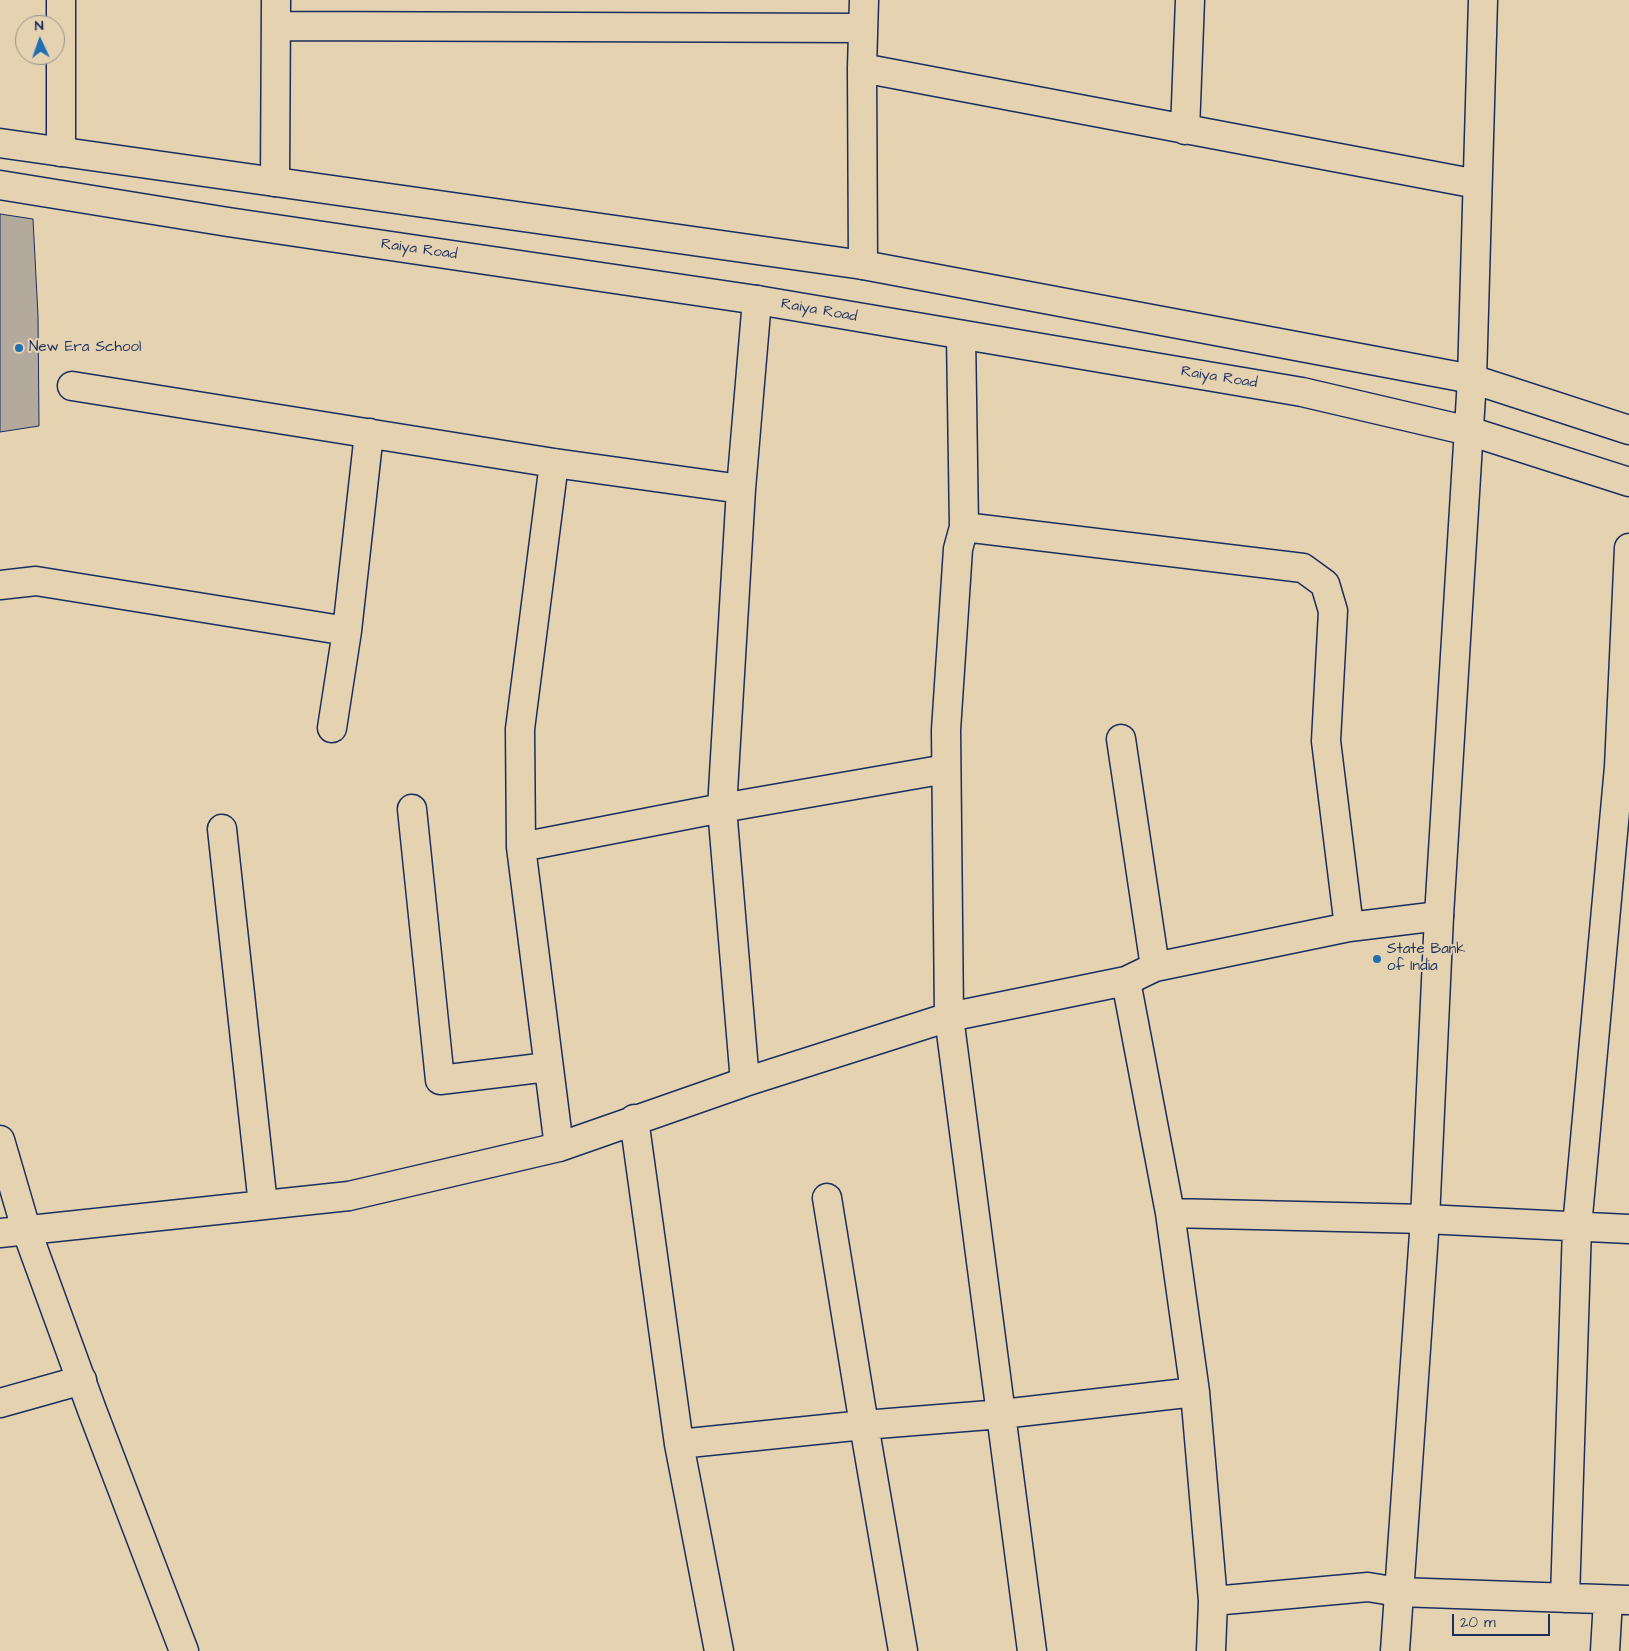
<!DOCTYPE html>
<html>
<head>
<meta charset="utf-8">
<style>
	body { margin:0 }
	#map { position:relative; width:1629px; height:1651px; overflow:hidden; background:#e5d2b0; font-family:"Architects Daughter",sans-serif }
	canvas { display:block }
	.north { position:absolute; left:15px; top:15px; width:50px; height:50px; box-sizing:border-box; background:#e5d2b0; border:1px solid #94918f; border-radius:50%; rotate:357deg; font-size:14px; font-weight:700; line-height:20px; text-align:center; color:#1b2f5e }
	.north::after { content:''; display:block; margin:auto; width:18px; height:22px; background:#1f6fb2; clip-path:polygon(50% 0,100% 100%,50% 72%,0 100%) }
	.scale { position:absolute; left:1452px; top:1614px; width:98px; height:22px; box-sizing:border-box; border:2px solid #1b2f5e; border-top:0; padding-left:6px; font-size:15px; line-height:18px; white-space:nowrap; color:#1b2f5e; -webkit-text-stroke:4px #e5d2b0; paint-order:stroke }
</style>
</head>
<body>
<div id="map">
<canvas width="1629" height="1651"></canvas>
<div class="north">N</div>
<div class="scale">20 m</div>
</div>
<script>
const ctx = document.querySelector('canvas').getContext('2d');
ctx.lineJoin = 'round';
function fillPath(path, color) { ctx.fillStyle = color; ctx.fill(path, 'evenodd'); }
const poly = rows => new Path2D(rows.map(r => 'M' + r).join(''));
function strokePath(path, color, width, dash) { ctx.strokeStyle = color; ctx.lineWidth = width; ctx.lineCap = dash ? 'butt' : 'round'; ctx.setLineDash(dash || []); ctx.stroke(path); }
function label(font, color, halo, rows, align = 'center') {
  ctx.font = font + ' "Architects Daughter",sans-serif'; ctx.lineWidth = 4; ctx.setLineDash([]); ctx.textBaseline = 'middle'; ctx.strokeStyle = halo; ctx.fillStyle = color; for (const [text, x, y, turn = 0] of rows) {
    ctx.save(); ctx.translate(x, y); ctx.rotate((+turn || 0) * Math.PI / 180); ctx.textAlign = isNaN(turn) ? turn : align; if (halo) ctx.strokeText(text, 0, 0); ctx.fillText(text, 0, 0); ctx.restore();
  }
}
const building = poly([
	[0,214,33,219,38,316,39,426,0,432,0,214]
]);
const minor = poly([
	[276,26,863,28],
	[862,68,1477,184],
	[1185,130,1190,0],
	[61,152,61,0],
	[275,182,276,0],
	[863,265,862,68,864,0],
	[961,335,964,527,958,549,946,730,949,1017,1032,1651],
	[1472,379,1483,0],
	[72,386,554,463,741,489,757,300],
	[554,463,520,729,521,847,559,1147],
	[964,527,1303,568,1325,584,1333,611,1326,741,1349,927],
	[0,585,36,581,347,631,369,433],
	[332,728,347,631],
	[1121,739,1155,967],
	[412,809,440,1080,548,1067],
	[222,829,263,1205],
	[521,847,722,808,741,489],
	[1126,981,1170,1213,1195,1392,1213,1601,1368,1587,1398,1592,1629,1600],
	[745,1082,722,808,946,769],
	[634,1119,679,1444,719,1651],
	[827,1198,864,1425,903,1651],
	[1170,1213,1425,1219,1629,1229],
	[0,1233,349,1196,559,1147,745,1082,949,1017,1126,981,1155,967,1349,927,1439,916],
	[0,1403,82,1380],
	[679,1444,864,1425,1002,1414,1195,1392],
	[1565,1598,1577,1227,1619,767,1629,548],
	[1211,1651,1213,1601],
	[1605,1651,1608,1600]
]);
const tertiary = poly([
	[0,143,863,265,1472,379,1629,430],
	[0,185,228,222,757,300,1302,392,1469,431,1629,482],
	[0,1140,26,1229,92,1410,184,1651],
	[1395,1651,1425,1219,1439,916,1472,379]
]);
const markers = [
	[19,348,5,"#1f6fb2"],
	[1377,959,5,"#1f6fb2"]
];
const streetNames = [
	["Raiya Road",419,250,8],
	["Raiya Road",819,311,10],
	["Raiya Road",1219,378,9]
];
const poiNames = [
	["New Era School",29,348],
	["State Bank",1387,950],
	["of India",1387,967]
];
fillPath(building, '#b3a99c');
strokePath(building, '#1b2f5e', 1);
strokePath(minor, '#1b2f5e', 31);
strokePath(tertiary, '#1b2f5e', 31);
strokePath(minor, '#e5d2b0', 28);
strokePath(tertiary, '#e5d2b0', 28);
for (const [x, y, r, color] of markers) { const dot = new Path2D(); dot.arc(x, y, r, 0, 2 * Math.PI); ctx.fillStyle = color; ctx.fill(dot); strokePath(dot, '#e5d2b0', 2); }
label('15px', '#1b2f5e', '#e5d2b0', streetNames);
label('15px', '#1b2f5e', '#e5d2b0', poiNames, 'left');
</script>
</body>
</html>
